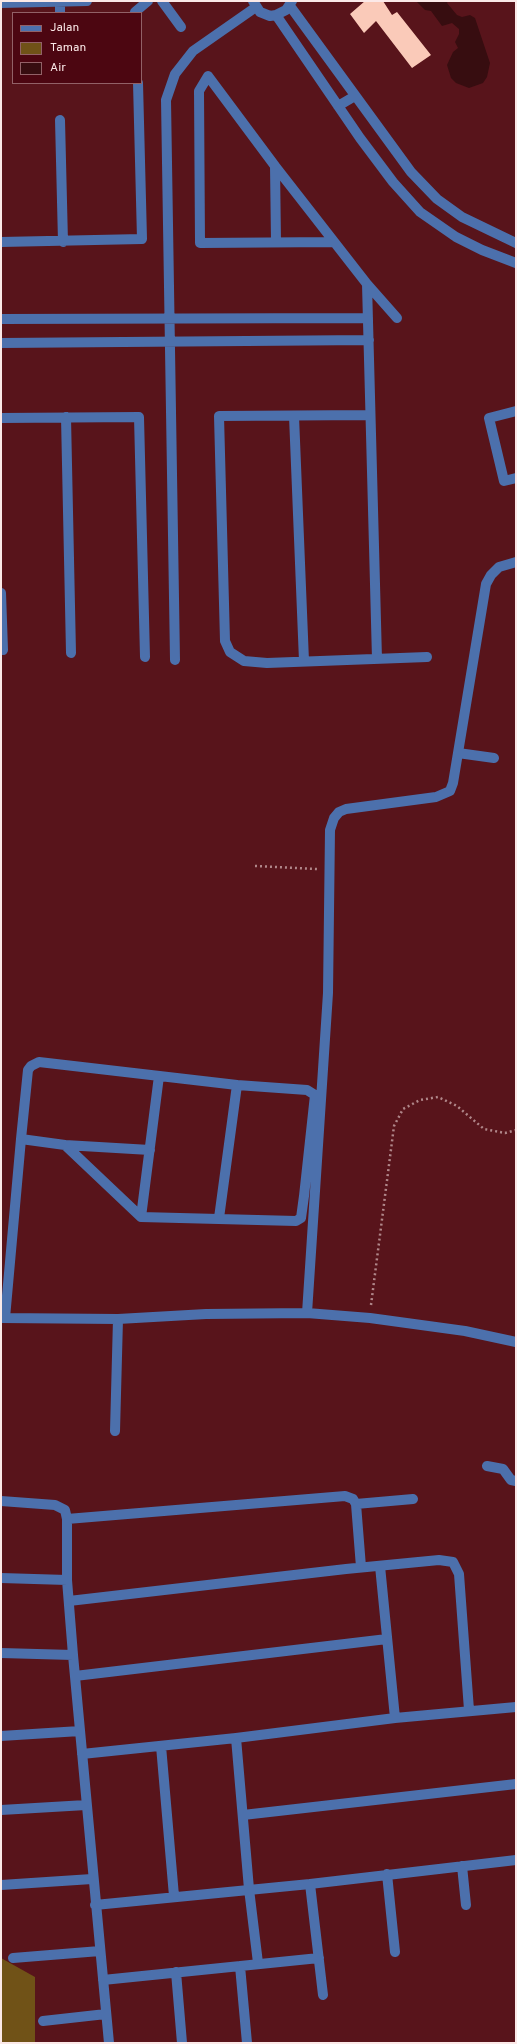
<!DOCTYPE html>
<html>
<head>
<meta charset="utf-8">
<style>
	body { margin:0 }
	#map { position:relative; width:517px; height:2044px; overflow:hidden; background:#58141b; font-family:Overpass,sans-serif }
	canvas { display:block }
	.frame { position:absolute; inset:0; border:2px solid #fbe9e8; pointer-events:none }
	.legend { position:absolute; left:12px; top:12px; width:130px; height:72px; box-sizing:border-box; background:#4c0611; border:1px solid #926167; margin:0; padding:5px 7px; list-style:none; font-size:12px; color:#fbe9e8 }
	.legend li { display:flex; align-items:center; gap:8px; height:20px }
	.legend b { width:20px; border:1px solid #926167 }
</style>
</head>
<body>
<div id="map">
<canvas width="517" height="2044"></canvas>
<div class="frame"></div>
<ul class="legend">
<li><b style="height:5px;background:#4c70ac"></b>Jalan</li>
<li><b style="height:11px;background:#705217"></b>Taman</li>
<li><b style="height:11px;background:#370d10"></b>Air</li>
</ul>
</div>
<script>
const ctx = document.querySelector('canvas').getContext('2d');
ctx.lineJoin = 'round';
function fillPath(path, color) { ctx.fillStyle = color; ctx.fill(path, 'evenodd'); }
const poly = rows => new Path2D(rows.map(r => 'M' + r).join(''));
function strokePath(path, color, width, dash) { ctx.strokeStyle = color; ctx.lineWidth = width; ctx.lineCap = dash ? 'butt' : 'round'; ctx.setLineDash(dash || []); ctx.stroke(path); }
const green = poly([
	[1,1958,35,1977,35,2043,1,2043]
]);
const water = poly([
	[416,1,448,1,447,3,457,15,462,17,470,15,475,18,490,63,487,77,483,83,469,88,456,83,451,78,447,65,453,52,458,48,455,42,459,34,459,29,452,23,442,26,431,11,425,10]
]);
const building = poly([
	[365,1,383,1,392,15,397,12,431,55,412,68,376,21,364,33,350,14]
]);
const path = poly([
	[255,866,317,869],
	[371,1305,394,1126,403,1109,420,1100,438,1097,457,1106,484,1129,505,1133,516,1130]
]);
const minor = poly([
	[162,1,181,27],
	[253,1,260,12,270,16,276,15,286,10,292,1],
	[1,3,87,1],
	[290,6,411,172,437,199,462,217,516,243],
	[135,12,148,1],
	[60,13,60,2],
	[276,15,360,138,393,182,420,212,456,237,482,250,516,263],
	[338,106,355,96],
	[60,120,63,242],
	[275,166,276,242],
	[1,242,142,239,138,83],
	[334,242,200,243,199,91,208,76,275,166,367,284,377,659],
	[367,284,397,318],
	[1,319,368,318],
	[1,343,369,340],
	[516,411,489,418,504,481,516,478],
	[370,415,219,416,225,641,230,652,244,661,267,663,427,657],
	[294,416,304,661],
	[66,417,71,653],
	[1,418,139,417,145,657],
	[1,593,3,650],
	[175,660,166,100,175,74,193,51,256,7],
	[458,753,494,758],
	[65,1145,150,1150],
	[141,1217,159,1076],
	[219,1218,237,1085],
	[307,1313,328,993,330,830,334,818,339,812,346,809,436,797,450,791,453,783,486,584,491,575,499,567,516,562],
	[1,1318,118,1319,206,1314,307,1313,370,1318,465,1331,516,1342],
	[5,1318,21,1139,28,1070,31,1066,39,1062,237,1085,307,1090,315,1095,304,1196,301,1218,296,1221,141,1217,65,1145,21,1139],
	[115,1431,118,1319],
	[487,1466,503,1469,511,1480,516,1481],
	[1,1501,55,1505,65,1510,67,1519,67,1580,73,1655,109,2043],
	[356,1504,413,1499],
	[67,1519,345,1496,353,1499,356,1504,361,1567],
	[380,1566,395,1718],
	[1,1578,67,1580],
	[69,1601,346,1569,439,1560,453,1562,459,1574,469,1710],
	[1,1653,73,1655],
	[75,1676,387,1639],
	[1,1736,80,1731],
	[236,1738,249,1889,258,1963],
	[161,1746,174,1896],
	[82,1754,236,1738,395,1718,516,1707],
	[1,1810,86,1805],
	[243,1815,516,1784],
	[462,1866,466,1905],
	[387,1874,395,1952],
	[310,1884,323,1995],
	[1,1885,92,1879],
	[95,1905,310,1884,516,1860],
	[13,1958,100,1951],
	[240,1966,247,2043],
	[176,1972,182,2043],
	[103,1980,319,1958],
	[43,2021,106,2014]
]);
fillPath(green, '#705217');
fillPath(water, '#370d10');
fillPath(building, '#facab9');
strokePath(path, '#b0878a', 2.5, [2, 3]);
strokePath(minor, '#4c70ac', 10);
</script>
</body>
</html>
